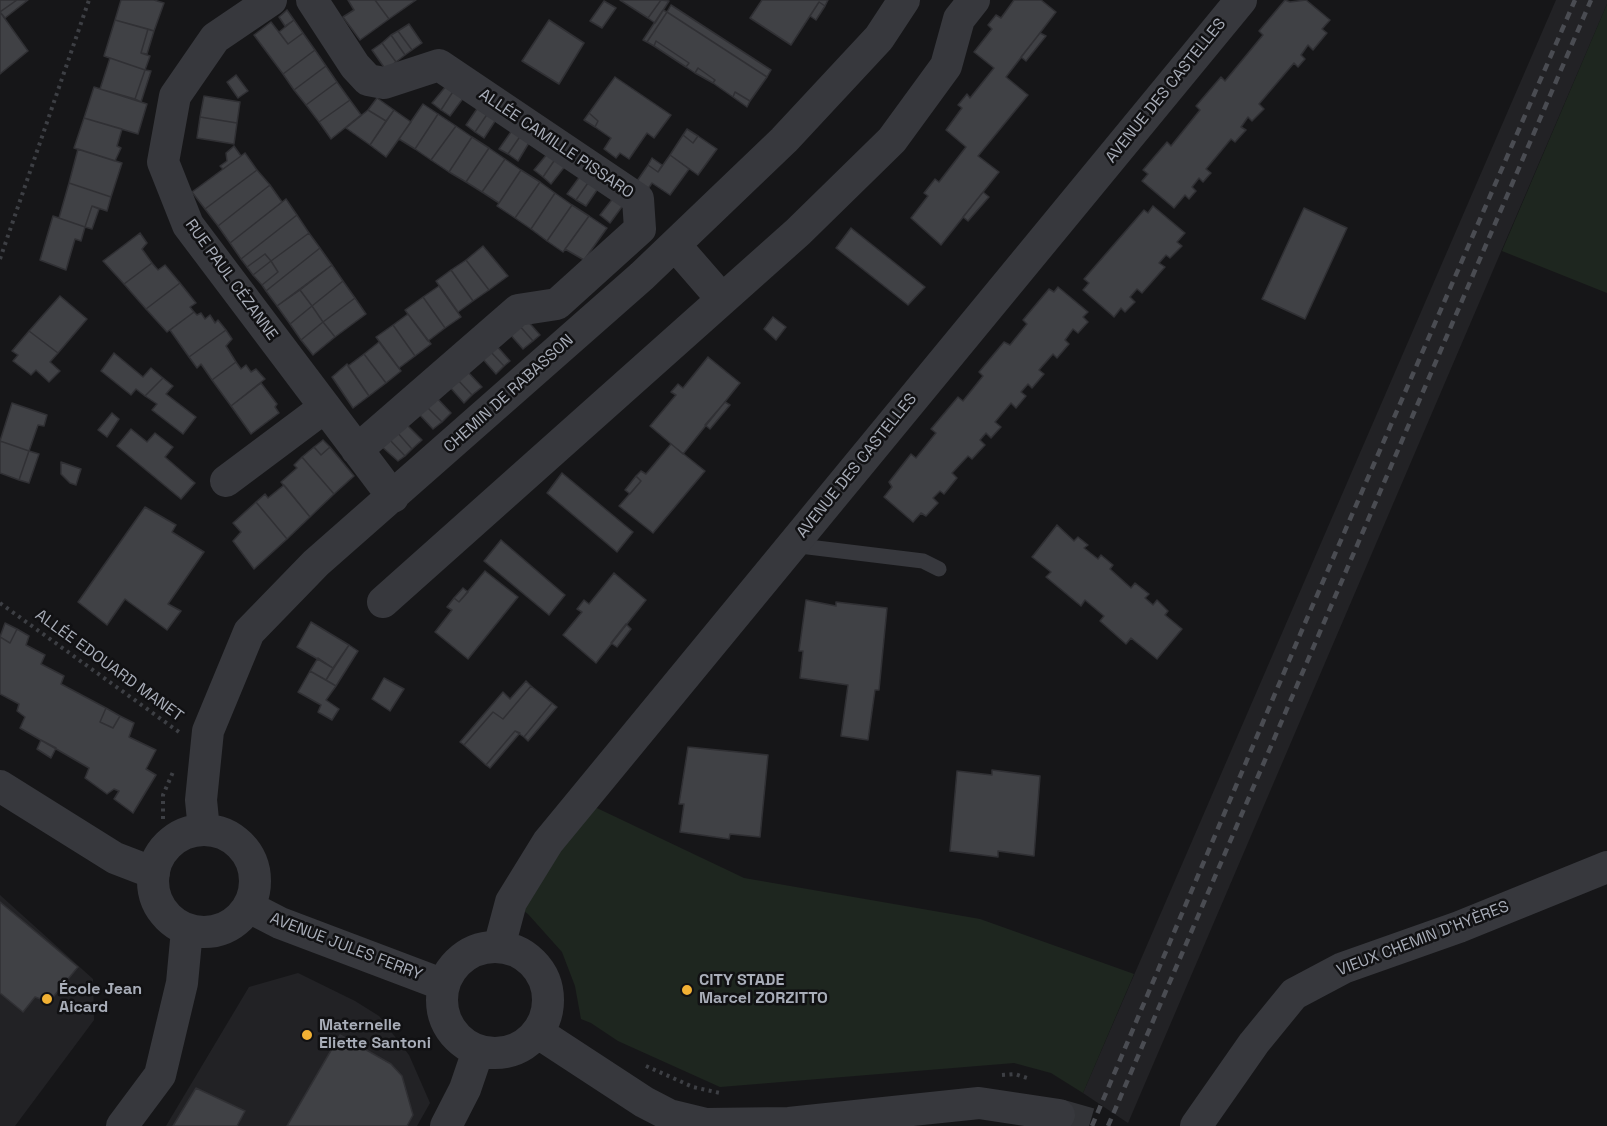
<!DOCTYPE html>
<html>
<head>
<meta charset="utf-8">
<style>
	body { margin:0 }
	canvas { display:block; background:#161618 }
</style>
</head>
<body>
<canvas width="1607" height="1126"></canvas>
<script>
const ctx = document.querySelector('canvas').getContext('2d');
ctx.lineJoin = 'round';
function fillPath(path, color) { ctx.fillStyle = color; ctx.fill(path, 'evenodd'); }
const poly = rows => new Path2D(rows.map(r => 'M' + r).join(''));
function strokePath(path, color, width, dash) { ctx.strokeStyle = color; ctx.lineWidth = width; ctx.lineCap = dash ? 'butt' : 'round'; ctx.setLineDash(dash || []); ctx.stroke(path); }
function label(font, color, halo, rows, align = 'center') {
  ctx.font = font + ' "Space Grotesk",sans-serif'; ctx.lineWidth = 5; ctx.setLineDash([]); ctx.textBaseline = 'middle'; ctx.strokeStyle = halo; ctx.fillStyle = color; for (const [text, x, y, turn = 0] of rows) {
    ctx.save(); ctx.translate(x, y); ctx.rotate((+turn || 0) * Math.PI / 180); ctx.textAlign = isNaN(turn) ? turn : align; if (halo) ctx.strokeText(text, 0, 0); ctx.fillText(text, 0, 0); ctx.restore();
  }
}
const built = poly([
	[1556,0,1607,0,1607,4,1128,1123,1083,1093],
	[0,895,93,979,94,1020,15,1126,0,1126],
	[298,973,355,1001,379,1016,409,1055,430,1103,417,1126,166,1126,249,987]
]);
const green = poly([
	[1607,4,1607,293,1502,251],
	[582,801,744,878,980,919,1134,974,1083,1093,1051,1073,1014,1063,720,1087,618,1041,591,1023,581,1019,575,986,562,952,528,914,511,902]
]);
const building = poly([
	[0,0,17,0,0,12,28,51,0,74,0,0],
	[17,0,28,0,5,18,0,12,17,0],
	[121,0,154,0,164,3,154,31,115,20,121,0],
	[348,0,375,0,389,19,360,40,343,17,354,10,348,0],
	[375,0,416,0,389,19,375,0],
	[620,0,661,0,648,18,620,0],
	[661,0,669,1,655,23,648,18,661,0],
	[762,0,828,0,825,6,819,2,791,45,750,18,762,0],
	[1014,0,1041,0,1056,12,1006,77,1028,95,978,156,999,172,941,245,911,218,928,196,924,193,935,179,939,182,966,147,946,130,962,108,958,105,967,94,970,98,994,68,974,52,992,29,988,25,996,15,1001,18,1014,0],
	[1285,0,1290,2,1306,0,1330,20,1322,29,1327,33,1313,50,1308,45,1301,55,1305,59,1298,67,1294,63,1259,104,1264,109,1252,121,1248,117,1241,127,1246,130,1235,142,1231,139,1206,169,1211,173,1203,182,1199,178,1192,187,1196,191,1189,199,1185,195,1174,208,1142,181,1148,174,1143,170,1167,142,1171,146,1200,110,1196,106,1221,77,1225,81,1263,35,1259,31,1285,0],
	[604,1,616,8,602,28,590,21,604,1],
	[819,2,825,6,816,20,810,16,819,2],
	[671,5,771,70,767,77,667,12,671,5],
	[287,10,294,20,285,26,279,17,287,10],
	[663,10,667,12,647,42,643,40,663,10],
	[667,12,767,77,750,101,735,92,733,97,713,83,715,80,698,68,695,73,686,67,689,63,656,41,654,46,647,42,667,12],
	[115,20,148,29,141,53,150,56,145,70,104,56,115,20],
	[294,20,303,33,288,44,279,32,294,20],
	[549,20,584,43,559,84,522,61,549,20],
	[271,22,288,44,303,33,315,50,283,74,254,35,271,22],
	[409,24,422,43,412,50,398,31,409,24],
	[148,29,154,31,147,54,141,53,148,29],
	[398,31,412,50,405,55,391,35,398,31],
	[1040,33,1046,36,1026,61,1021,57,1040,33],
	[391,35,405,55,396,62,382,43,391,35],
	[656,41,689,63,686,67,654,46,656,41],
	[382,43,396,62,386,70,372,50,382,43],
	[315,50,326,66,294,90,283,74,315,50],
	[110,58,145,70,135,99,100,89,110,58],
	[326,66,337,82,306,105,294,90,326,66],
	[698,68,715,80,713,83,695,73,698,68],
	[145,70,151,71,141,102,135,99,145,70],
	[236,75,248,91,238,98,227,82,236,75],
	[615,77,671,115,654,138,647,133,629,159,620,153,616,158,604,149,611,138,595,127,598,121,589,113,615,77],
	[337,82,350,100,319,122,306,105,337,82],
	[447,85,454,90,441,110,432,103,447,85],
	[94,87,147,104,138,134,84,118,94,87],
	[454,90,464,97,450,116,441,110,454,90],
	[735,92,750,101,747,107,733,97,735,92],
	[204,96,240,102,237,123,200,117,204,96],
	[377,98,394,110,386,121,368,110,377,98],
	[350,100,361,115,331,139,319,122,350,100],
	[423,104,438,114,415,149,399,139,423,104],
	[479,106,488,113,475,132,466,125,479,106],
	[368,110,386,121,370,145,346,128,368,110],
	[394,110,411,122,386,157,370,145,394,110],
	[488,113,497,118,484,138,475,132,488,113],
	[589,113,598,121,595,127,584,120,589,113],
	[438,114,456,126,431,160,415,149,438,114],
	[200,117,237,123,234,144,197,138,200,117],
	[84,118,122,129,117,146,121,148,115,161,74,148,84,118],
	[456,126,472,137,449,172,431,160,456,126],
	[513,129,521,135,508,154,499,149,513,129],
	[687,129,698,136,693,143,683,135,687,129],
	[521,135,530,141,518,161,508,154,521,135],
	[683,135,693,143,698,136,717,149,698,175,670,155,683,135],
	[472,137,489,148,466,182,449,172,472,137],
	[234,146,241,156,223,169,220,166,227,161,226,153,234,146],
	[489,148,505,159,482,192,466,182,489,148],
	[78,149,122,163,111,197,69,183,78,149],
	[245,153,257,170,205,209,192,192,245,153],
	[548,153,556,158,543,177,534,170,548,153],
	[670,155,689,169,670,195,652,183,648,189,637,181,648,165,658,172,670,155],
	[556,158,566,165,551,184,543,177,556,158],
	[652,158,662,165,658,172,648,165,652,158],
	[505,159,521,170,499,203,482,192,505,159],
	[257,170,270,185,218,226,205,209,257,170],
	[521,170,540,182,515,218,497,206,521,170],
	[581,175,590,180,576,200,567,194,581,175],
	[590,180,599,187,586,206,576,200,590,180],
	[540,182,555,193,531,229,515,218,540,182],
	[69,183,111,197,107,211,92,206,85,227,59,218,69,183],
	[270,185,282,202,230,243,218,226,270,185],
	[983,192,989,197,968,221,963,217,983,192],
	[555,193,572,205,547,241,531,229,555,193],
	[614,197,624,204,610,223,600,215,614,197],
	[286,199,297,215,241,259,230,243,286,199],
	[572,205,589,216,563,252,547,241,572,205],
	[92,206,99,209,92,229,85,227,92,206],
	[1153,206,1185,233,1177,242,1182,246,1170,258,1166,255,1159,263,1165,267,1142,293,1137,289,1130,297,1135,302,1125,312,1121,308,1114,317,1083,290,1089,283,1084,279,1144,210,1148,213,1153,206],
	[1304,208,1347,228,1305,319,1262,299,1304,208],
	[297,215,309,233,271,261,265,254,247,267,241,259,297,215],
	[53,216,85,227,81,241,75,239,66,270,40,260,53,216],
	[589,216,607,228,584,260,565,249,589,216],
	[851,228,925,287,908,305,836,248,851,228],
	[140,233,147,243,142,249,152,263,124,284,103,261,140,233],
	[309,233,320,248,266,291,262,285,278,272,271,261,309,233],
	[483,246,508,276,489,290,466,260,483,246],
	[320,248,332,265,277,306,266,291,320,248],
	[265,254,271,261,253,275,247,267,265,254],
	[466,260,489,290,473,301,451,270,466,260],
	[271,261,278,272,262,285,253,275,271,261],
	[152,263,158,270,165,265,180,283,146,309,124,284,152,263],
	[332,265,343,281,312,306,300,290,332,265],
	[451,270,473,301,458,312,436,281,451,270],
	[343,281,355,298,323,322,312,306,343,281],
	[180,283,196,303,190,307,194,312,167,332,146,309,180,283],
	[439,286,461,317,445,328,423,297,439,286],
	[1058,287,1088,312,1083,317,1088,322,1078,333,1073,329,1065,340,1069,344,1057,358,1053,354,1039,370,1044,374,1032,388,1028,384,1021,392,1026,396,1016,408,1011,403,995,422,1001,427,991,438,986,433,980,440,985,445,972,459,968,456,952,473,957,478,944,494,940,491,933,498,938,503,926,516,921,513,913,522,884,497,892,487,889,482,911,454,916,458,936,433,931,429,958,397,963,401,983,376,979,372,1004,342,1010,345,1027,324,1023,320,1049,289,1054,292,1058,287],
	[300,290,312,306,290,324,277,306,300,290],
	[60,296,87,319,58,353,29,331,60,296],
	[423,297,445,328,428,341,405,310,423,297],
	[355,298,366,314,335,337,323,322,355,298],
	[312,306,323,322,301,340,290,324,312,306],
	[194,312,197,315,201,313,205,319,210,315,215,323,218,320,226,330,189,357,170,330,194,312],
	[408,314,431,344,415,356,393,325,408,314],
	[773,317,786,327,776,340,764,329,773,317],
	[525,318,540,335,533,341,518,324,525,318],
	[323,322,335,337,313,355,301,340,323,322],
	[518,324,533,341,523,349,508,332,518,324],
	[393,325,415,356,399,368,376,337,393,325],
	[226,330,232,339,226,346,236,362,212,380,201,364,197,368,189,357,226,330],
	[29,331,58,353,50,362,60,371,49,382,36,370,31,375,13,361,18,355,12,351,29,331],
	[379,342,401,371,386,383,364,354,379,342],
	[495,344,510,361,504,366,489,350,495,344],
	[489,350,504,366,496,374,481,357,489,350],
	[114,353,143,377,151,368,163,378,145,396,136,389,131,395,101,371,114,353],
	[364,354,386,383,369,396,348,366,364,354],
	[708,357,740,383,683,454,650,426,676,395,671,392,678,384,683,388,708,357],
	[236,362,241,369,246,365,251,372,256,369,265,379,231,406,212,380,236,362],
	[347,364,369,396,353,408,332,377,347,364],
	[466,370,482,387,472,395,457,379,466,370],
	[163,378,173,386,166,394,196,417,183,434,152,410,157,404,145,396,163,378],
	[457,379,472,395,464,403,449,386,457,379],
	[261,383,277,404,275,407,279,413,251,434,231,406,261,383],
	[436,397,451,413,442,422,426,406,436,397],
	[725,402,730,405,710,429,705,425,725,402],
	[12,403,47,415,44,426,38,425,29,451,0,441,12,403],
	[426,406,442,422,433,429,418,413,426,406],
	[112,413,119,419,107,437,98,430,112,413],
	[406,424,422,440,412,449,397,432,406,424],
	[131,429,147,442,155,433,173,447,165,457,195,483,181,499,117,446,131,429],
	[397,432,412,449,405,456,389,439,397,432],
	[389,439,405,456,398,461,381,446,389,439],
	[323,440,330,447,321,455,314,447,323,440],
	[0,441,29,451,19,480,0,473,0,441],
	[671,444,705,471,653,533,619,506,641,481,636,476,641,471,646,474,671,444],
	[314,447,321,455,330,447,354,476,334,494,302,457,314,447],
	[29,451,39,454,29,483,19,480,29,451],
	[302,457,334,494,310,517,281,482,297,468,294,465,302,457],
	[61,462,81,469,76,485,70,483,61,474,61,462],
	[562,473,633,532,617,552,547,493,562,473],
	[636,476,641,481,630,494,625,490,636,476],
	[284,485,310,517,287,539,256,502,265,494,268,498,284,485],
	[256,502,287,539,254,569,233,541,241,532,233,523,256,502],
	[145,507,176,525,172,532,204,552,168,604,181,611,167,630,125,599,107,625,78,602,145,507],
	[1057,525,1074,541,1078,537,1088,545,1084,548,1098,559,1101,555,1113,565,1110,569,1131,588,1135,583,1149,594,1145,598,1153,605,1157,600,1168,611,1165,615,1182,629,1157,659,1131,638,1126,644,1100,621,1104,616,1085,600,1081,606,1046,577,1051,572,1032,557,1057,525],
	[501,540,565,595,549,615,484,561,501,540],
	[485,571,518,597,468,659,435,632,452,610,447,607,454,598,459,602,485,571],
	[614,573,646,600,596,663,563,635,582,612,577,609,584,600,589,604,614,573],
	[463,588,468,592,459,602,454,598,463,588],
	[806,600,836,606,836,602,887,608,879,690,875,690,868,740,841,736,848,685,800,678,803,651,799,651,806,600],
	[311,622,349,645,333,668,297,647,311,622],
	[5,623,17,629,10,643,0,637,5,623],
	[626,624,631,629,617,647,611,643,626,624],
	[17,629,29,636,26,645,45,655,41,664,64,676,61,684,106,708,100,722,113,728,120,716,134,723,129,737,156,750,146,769,156,775,133,813,114,799,119,791,114,789,107,794,85,778,89,768,20,728,25,717,17,711,19,704,0,694,0,637,10,643,17,629],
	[349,645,358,651,336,686,326,680,349,645],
	[318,658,333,668,326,680,310,671,318,658],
	[310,671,336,686,326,700,339,709,332,720,318,712,321,705,298,692,310,671],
	[384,678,404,689,390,711,372,699,384,678],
	[526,681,531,686,503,719,493,712,464,745,460,742,503,692,510,699,526,681],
	[531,686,552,703,524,737,515,731,486,765,464,745,493,712,503,719,531,686],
	[552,703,557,707,528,741,524,737,552,703],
	[106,708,120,716,113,728,100,722,106,708],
	[515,731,520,733,490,768,486,765,515,731],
	[41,740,56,748,51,758,37,749,41,740],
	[688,747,768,755,760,837,730,834,729,839,680,832,684,804,679,804,688,747],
	[992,770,1040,776,1034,856,998,851,998,857,950,851,957,771,992,775,992,770],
	[0,902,78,967,49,1002,35,997,23,1012,0,993,0,902],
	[340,1035,391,1064,402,1076,413,1115,407,1126,287,1126,340,1035],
	[196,1088,245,1111,237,1126,173,1126,196,1088]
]);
const streetTunnel = poly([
	[1059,1115,1097,1126]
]);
const path = poly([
	[0,259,89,0],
	[0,603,179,732],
	[163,819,163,795,173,772],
	[646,1066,693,1087,720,1093],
	[1002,1075,1015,1074,1030,1079]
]);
const lane = poly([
	[792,545,923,561,939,569]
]);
const street = poly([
	[271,0,215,38,175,96,163,162,188,225,393,497],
	[312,0,355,66,368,80,384,83,439,65,638,199,640,229,557,304,518,310,357,450],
	[675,245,722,299],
	[226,481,325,407],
	[383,602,798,232,892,140,946,66,959,19,974,0],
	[0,786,115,858,154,873],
	'153 881a51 51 0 1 1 102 0a51 51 0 1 1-102 0Z',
	[204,830,201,800,208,731,249,632,316,563,642,276,784,140,879,38,904,0],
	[249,907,280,923,444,985],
	[499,947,511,902,548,842,1241,0],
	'442 1000a53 53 0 1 1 106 0a53 53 0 1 1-106 0Z',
	[537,1032,644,1102,669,1115,706,1124,789,1123,979,1103,1059,1115],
	[122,1126,160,1075,182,983,187,930],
	[446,1126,465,1089,478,1051],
	[1196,1126,1254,1043,1294,994,1343,968,1459,927,1607,867]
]);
const rail = poly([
	[1092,1126,1302,630,1575,0],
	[1108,1126,1591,0]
]);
const markers = [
	[687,990,6,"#f2b134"],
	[47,999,6,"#f2b134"],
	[307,1035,6,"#f2b134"]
];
const streetNames = [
	["AVENUE DES CASTELLES",1166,91,-51],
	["ALLÉE CAMILLE PISSARO",556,144,34],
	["RUE PAUL CÉZANNE",231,280,54],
	["CHEMIN DE RABASSON",509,394,-42],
	["AVENUE DES CASTELLES",857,466,-51],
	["ALLÉE EDOUARD MANET",109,666,36],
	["VIEUX CHEMIN D'HYÈRES",1423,939,-21],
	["AVENUE JULES FERRY",346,947,21]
];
const poiNames = [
	["CITY STADE",699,981],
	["Marcel ZORZITTO",699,999],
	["École Jean",59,990],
	["Aicard",59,1008],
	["Maternelle",319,1026],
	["Eliette Santoni",319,1044]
];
fillPath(built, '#222225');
fillPath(green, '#1e261f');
fillPath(building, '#404145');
strokePath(building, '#303034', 1.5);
strokePath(streetTunnel, '#333438', 32, [32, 16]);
strokePath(path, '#3d3f44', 4, [3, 4.5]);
strokePath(lane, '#37383d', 15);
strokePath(street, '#37383d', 32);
strokePath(rail, '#4a4c52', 4.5, [8, 6]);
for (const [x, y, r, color] of markers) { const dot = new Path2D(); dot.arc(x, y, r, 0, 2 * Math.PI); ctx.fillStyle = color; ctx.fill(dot); strokePath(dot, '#111113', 2); }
label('16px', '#a8adb8', '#111113', streetNames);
label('bold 16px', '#a8adb8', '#111113', poiNames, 'left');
</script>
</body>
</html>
